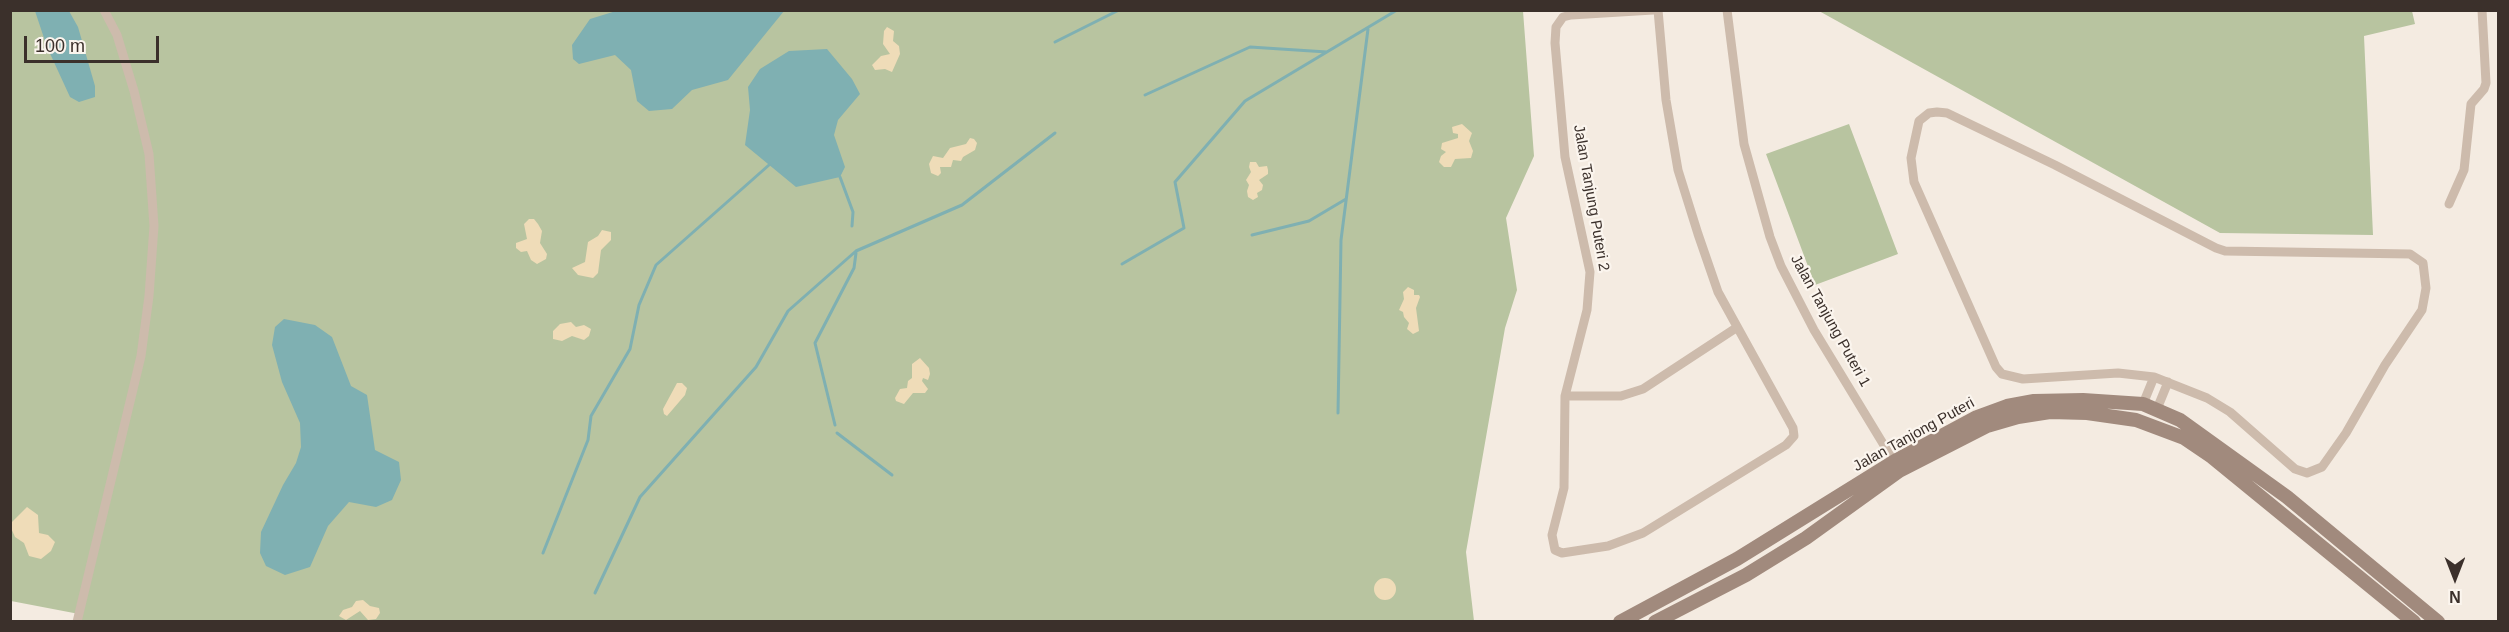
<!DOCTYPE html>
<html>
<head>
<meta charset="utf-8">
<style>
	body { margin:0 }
	#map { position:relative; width:2509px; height:632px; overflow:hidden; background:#f4ebe1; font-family:Arial,sans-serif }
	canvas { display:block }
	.frame { position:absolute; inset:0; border:12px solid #3b302b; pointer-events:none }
	.north { position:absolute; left:2425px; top:548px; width:60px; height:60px; -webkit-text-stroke:4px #fbf5ee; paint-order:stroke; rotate:180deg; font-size:16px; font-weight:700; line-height:24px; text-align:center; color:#3b302b }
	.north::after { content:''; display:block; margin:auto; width:21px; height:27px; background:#3b302b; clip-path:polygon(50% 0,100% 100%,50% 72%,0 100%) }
	.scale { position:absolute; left:24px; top:36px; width:135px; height:27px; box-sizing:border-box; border:3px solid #3b302b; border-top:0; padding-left:8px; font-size:18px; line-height:21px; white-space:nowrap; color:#3b302b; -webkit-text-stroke:4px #fbf5ee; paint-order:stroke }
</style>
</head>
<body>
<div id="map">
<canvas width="2509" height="632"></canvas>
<div class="frame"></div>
<div class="north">N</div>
<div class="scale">100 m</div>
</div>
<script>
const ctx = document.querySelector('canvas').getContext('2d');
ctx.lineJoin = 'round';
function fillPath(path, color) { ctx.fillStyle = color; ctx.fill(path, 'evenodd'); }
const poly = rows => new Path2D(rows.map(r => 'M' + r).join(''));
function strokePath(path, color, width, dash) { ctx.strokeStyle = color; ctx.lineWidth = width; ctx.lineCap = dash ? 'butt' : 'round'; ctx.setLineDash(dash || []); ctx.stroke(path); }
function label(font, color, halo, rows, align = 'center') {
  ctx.font = font + ' Arial,sans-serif'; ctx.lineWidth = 4.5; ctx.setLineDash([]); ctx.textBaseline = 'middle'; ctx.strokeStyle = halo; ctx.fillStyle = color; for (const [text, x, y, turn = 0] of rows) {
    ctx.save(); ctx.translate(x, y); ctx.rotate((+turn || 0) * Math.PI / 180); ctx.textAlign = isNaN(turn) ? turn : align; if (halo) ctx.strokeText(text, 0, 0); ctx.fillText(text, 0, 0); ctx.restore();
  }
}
const green = poly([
	[10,11,1523,11,1534,156,1506,218,1517,290,1505,328,1466,552,1474,621,77,622,79,614,11,601],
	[1819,11,2412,11,2415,24,2364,36,2373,235,2220,233],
	[1849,124,1898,254,1815,285,1766,154]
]);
const sand = poly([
	[887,27,894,31,893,41,899,46,900,54,892,72,885,69,875,70,872,65,881,56,890,54,883,44,884,31],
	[1462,124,1472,133,1469,141,1473,151,1471,158,1455,159,1451,167,1444,167,1439,162,1441,156,1446,152,1441,149,1442,143,1458,138,1458,134,1453,133,1452,127],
	[970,138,974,139,977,143,975,150,963,157,961,161,953,160,951,167,940,167,941,173,938,176,931,173,929,164,933,156,943,158,950,148,966,144],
	[1250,162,1256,162,1259,167,1267,166,1268,170,1268,174,1259,180,1263,185,1262,190,1257,193,1258,197,1253,200,1248,197,1247,191,1249,185,1246,180,1251,172,1249,167],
	[529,219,534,219,538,224,542,231,540,243,547,254,546,259,537,264,531,260,527,251,521,252,516,248,516,243,527,239,524,224],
	[602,230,611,232,611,240,601,250,598,273,593,278,578,275,572,268,585,262,588,242,598,236],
	[1408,287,1414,290,1414,295,1419,295,1420,297,1416,308,1419,331,1413,334,1407,329,1409,323,1404,317,1403,312,1399,310,1404,299,1403,292],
	[571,322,576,327,584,325,591,329,589,336,584,340,572,336,562,341,553,339,553,331,560,324],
	[920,358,929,368,930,374,928,380,923,378,922,381,928,389,925,393,913,393,904,404,896,401,895,398,900,389,907,388,908,381,912,378,912,364],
	[677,383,682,383,687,388,685,395,667,416,664,414,663,409],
	[27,507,38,515,39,533,48,535,55,542,51,551,41,559,29,556,24,543,15,537,11,528,11,523],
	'1374 589a11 11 0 1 1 22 0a11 11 0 1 1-22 0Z',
	[363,600,370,606,379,608,380,613,376,619,368,620,360,611,346,620,339,616,343,610,352,607,356,601]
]);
const water = poly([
	[35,11,69,11,78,27,95,86,95,97,79,102,70,97,47,47],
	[616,11,616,10,784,11,728,80,692,90,672,109,649,111,637,101,631,70,615,55,579,64,573,59,572,45,590,19],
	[827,49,852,79,860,94,838,120,834,135,845,167,840,177,796,187,745,145,750,110,748,87,760,69,789,51],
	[284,319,315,325,332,337,351,386,367,395,375,450,399,462,401,480,392,500,376,507,349,502,328,526,310,567,285,575,266,566,260,553,261,532,283,485,296,463,301,447,300,423,282,382,272,345,275,327]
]);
const stream = poly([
	[1055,42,1119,10],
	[1145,95,1250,47,1327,52],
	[840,177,853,212,852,226],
	[1252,235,1309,221,1346,199],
	[1122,264,1184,228,1175,182,1245,101,1397,10],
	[1338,413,1341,240,1368,29],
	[835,425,815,343,854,268,856,253],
	[837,433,892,475],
	[543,553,588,440,591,416,630,349,639,305,656,265,769,165],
	[595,593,640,497,756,367,788,311,856,251,962,205,1055,133]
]);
const street = poly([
	[1653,10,1571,15,1563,17,1556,27,1555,43,1565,157,1590,272,1587,310,1565,396,1564,488,1552,535,1555,550,1562,553,1608,546,1643,533,1786,445,1794,436,1793,428,1718,292,1698,234,1678,170,1666,100,1658,10],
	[1727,10,1744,144,1770,237,1781,266,1814,330,1896,465],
	[1937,112,1947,113,2055,165,2216,248,2225,251,2410,254,2423,263,2426,288,2422,310,2385,365,2346,433,2322,467,2307,473,2295,469,2230,412,2207,398,2154,377,2118,373,2023,379,2002,374,1996,367,1914,182,1911,158,1919,121,1929,113,1937,112],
	[2449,204,2464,170,2471,104,2484,89,2486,83,2482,10],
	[1565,396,1621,396,1643,389,1736,328],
	[2143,404,2154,377],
	[2157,409,2168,382],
	[77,622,141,356,149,296,154,226,149,154,134,91,117,35,104,10]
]);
const secondary = poly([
	[1620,622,1737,559,1895,461,1977,417,2007,406,2034,401,2083,400,2143,404,2180,420,2287,497,2438,622],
	[1655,622,1746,575,1806,538,1899,471,1987,426,2018,417,2050,412,2087,413,2136,420,2184,438,2212,457,2414,622]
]);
const streetNames = [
	["Jalan Tanjung Puteri 2",1591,198,80],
	["Jalan Tanjung Puteri 1",1830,321,61],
	["Jalan Tanjong Puteri",1914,435,-29]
];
fillPath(green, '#b8c4a0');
fillPath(sand, '#efdcb8');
fillPath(water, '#7fb0b2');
strokePath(stream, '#7fb0b2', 3);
strokePath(street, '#cdbbac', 9);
strokePath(secondary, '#a18a7d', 14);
label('15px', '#3b302b', '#fbf5ee', streetNames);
</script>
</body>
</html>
